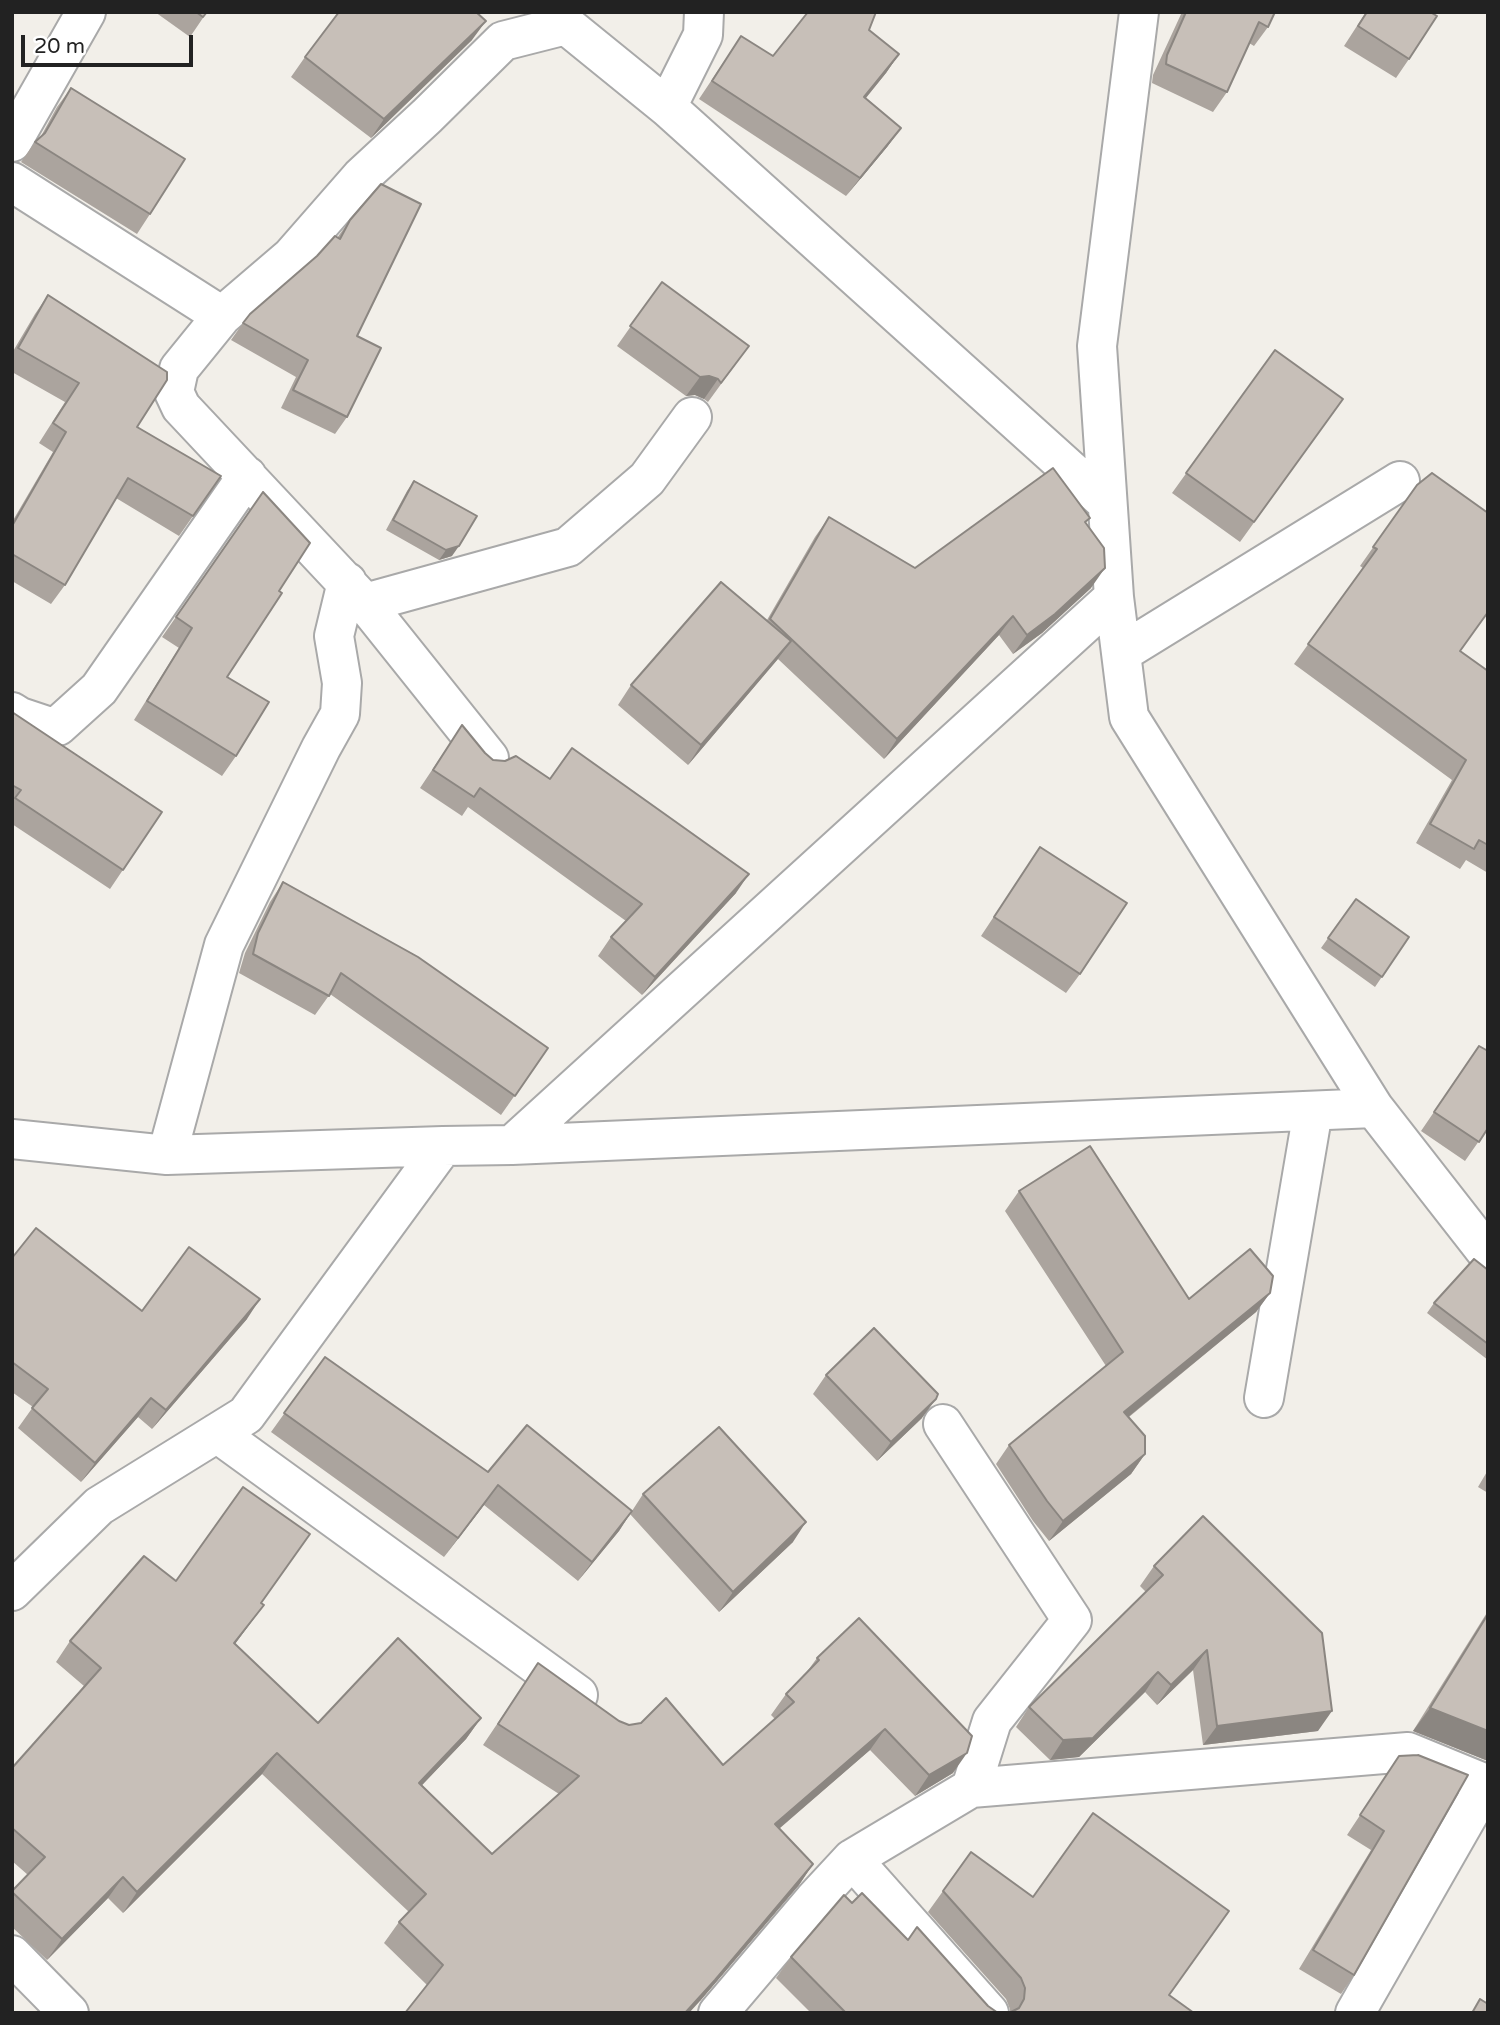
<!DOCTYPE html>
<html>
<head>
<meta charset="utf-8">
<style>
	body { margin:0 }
	#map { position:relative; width:1500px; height:2025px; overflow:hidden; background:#f2efe9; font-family:"Varela Round",sans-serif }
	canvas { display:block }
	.frame { position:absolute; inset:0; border:14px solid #222; pointer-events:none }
	.scale { position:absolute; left:21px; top:35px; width:172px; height:32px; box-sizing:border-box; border:4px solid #222; border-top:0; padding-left:9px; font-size:21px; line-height:24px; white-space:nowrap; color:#222; -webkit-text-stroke:5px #fff; paint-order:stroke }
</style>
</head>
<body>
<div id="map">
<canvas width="1500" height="2025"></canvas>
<div class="frame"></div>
<div class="scale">20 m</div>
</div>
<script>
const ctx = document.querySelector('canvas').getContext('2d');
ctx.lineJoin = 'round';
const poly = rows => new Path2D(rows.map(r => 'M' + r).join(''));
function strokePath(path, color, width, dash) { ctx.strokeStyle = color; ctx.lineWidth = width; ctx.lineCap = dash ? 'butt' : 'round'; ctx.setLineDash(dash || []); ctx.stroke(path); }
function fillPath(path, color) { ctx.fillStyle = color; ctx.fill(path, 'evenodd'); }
const minor = poly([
	[1139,12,1097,346,1114,597,1129,717,1374,1108,1488,1254],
	[667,107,703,35,704,12],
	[12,142,86,12],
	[12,182,222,316,291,257,361,177,427,116,503,41,566,25,667,107,1107,503],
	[222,316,179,369,174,392,181,407,365,603,489,758],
	[365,603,568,547,647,479,692,417],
	[1121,653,1400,481],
	[12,712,20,717,47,726,58,726,99,689,247,476],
	[12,1139,167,1155,443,1146,512,1145,1374,1108],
	[512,1145,1114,597],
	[167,1155,224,945,321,748,340,714,342,683,334,636,347,582],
	[1264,1398,1313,1111],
	[943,1424,1072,1620,992,1721,971,1788],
	[217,1433,578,1695],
	[12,1591,99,1506,246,1415,443,1146],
	[852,1859,989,2013],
	[12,1955,69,2013],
	[718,2013,814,1900,852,1859,971,1788,1408,1752,1486,1784],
	[1355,2013,1486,1784,1488,1785]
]);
const wall = poly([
	[155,12,207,12,190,37],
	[1182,12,1275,12,1268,27,1254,46,1249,43,1227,92,1213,112,1152,83,1153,75],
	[1366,12,1430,12,1409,59,1396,78,1344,46],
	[869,30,899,54,886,73,866,98,901,128,887,147,846,196,699,99,741,36,773,56],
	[472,40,371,138,291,77,305,57],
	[71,88,150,214,137,234,21,162,35,142,40,138,57,107],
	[350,220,357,336,347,417,335,434,281,408,296,377,231,340,243,323,337,238],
	[662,282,735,365,708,402,704,399,695,395,686,396,617,346],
	[48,295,137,427,221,476,179,536,116,498,65,585,51,604,12,581,12,522,53,452,39,443,65,402,12,372,12,353,35,314],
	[1275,350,1343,399,1240,542,1172,493],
	[414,481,452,556,439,560,386,530,407,491],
	[1417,485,1460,651,1488,671,1488,873,1466,860,1460,869,1416,843,1452,780,1294,664,1363,568,1360,566],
	[263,492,279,591,227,677,236,756,222,776,134,720,179,648,162,637],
	[829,517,915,568,1086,523,1091,588,1042,633,1013,654,999,635,884,759,778,659,688,765,618,705,631,685,767,620,815,537],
	[12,712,162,812,110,889,12,824],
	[462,725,485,753,493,760,550,779,736,893,642,995,598,956,611,937,626,921,468,807,462,816,420,788],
	[1040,847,1080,974,1066,993,981,936],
	[283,882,548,1048,501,1115,330,994,315,1015,239,973,245,953,270,902],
	[1356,899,1409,937,1375,987,1321,948],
	[1479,1046,1488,1128,1465,1161,1421,1131],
	[1019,1191,1189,1299,1270,1293,1256,1312,1129,1417,1145,1454,1131,1474,1049,1541,1033,1521,996,1464,1009,1445,1106,1366,1005,1211],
	[12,1258,142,1311,247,1319,152,1429,138,1417,81,1482,18,1428,33,1407,12,1392],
	[1488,1270,1488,1360,1427,1313,1434,1303],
	[325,1357,488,1472,632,1511,643,1494,793,1542,719,1612,630,1514,619,1531,578,1581,484,1505,444,1557,271,1432],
	[826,1375,922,1418,877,1461,813,1394],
	[1488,1470,1488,1493,1478,1487],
	[1154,1566,1318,1731,1203,1745,1193,1670,1157,1705,1145,1692,1079,1757,1050,1760,1016,1727,1029,1707,1146,1592,1140,1586],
	[176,1581,261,1603,264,1605,235,1644,318,1723,481,1718,466,1739,422,1785,492,1854,559,1794,483,1745,538,1663,619,1721,723,1765,775,1719,771,1715,786,1694,806,1673,817,1658,953,1773,915,1796,870,1750,779,1829,813,1864,799,1885,700,2001,427,1985,384,1943,399,1922,409,1912,262,1774,123,1913,108,1898,47,1960,12,1927,12,1891,28,1875,12,1861,12,1768,84,1686,56,1662,70,1641],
	[1488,1611,1488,1761,1413,1731],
	[1399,1756,1354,1975,1341,1994,1299,1969,1371,1850,1347,1835],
	[971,1852,1169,1995,1010,2012,1010,2009,1006,1999,928,1912],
	[852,1903,908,1940,988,2006,998,2013,1004,2013,811,2013,776,1978,791,1957]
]);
const shadedWall = poly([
	[486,21,472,40,371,138,384,119],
	[899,54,886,73,851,116,864,97],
	[901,128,887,147,846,196,860,178],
	[709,376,718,379,704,399,695,395,686,396,700,377],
	[459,546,452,556,439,560,446,550],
	[1105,568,1091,588,1042,633,1013,654,1027,635],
	[1013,616,999,635,884,759,897,739],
	[791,641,777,660,688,765,701,745],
	[749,874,736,893,642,995,655,977],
	[1270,1293,1256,1312,1111,1431,1124,1412],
	[260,1299,247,1319,152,1429,166,1410],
	[151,1398,138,1417,81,1482,95,1463],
	[936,1399,922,1418,877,1461,891,1442],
	[1145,1454,1131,1474,1049,1541,1063,1521],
	[498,1485,484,1505,444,1557,458,1538],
	[632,1511,619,1531,578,1581,592,1562],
	[806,1522,793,1542,719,1612,733,1592],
	[264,1605,249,1625,220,1664,234,1643],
	[1207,1650,1193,1670,1157,1705,1171,1685],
	[1158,1672,1145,1692,1079,1757,1050,1760,1063,1740],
	[1430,1708,1488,1731,1488,1761,1413,1731],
	[1332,1711,1318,1731,1203,1745,1217,1726],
	[481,1718,466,1739,404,1804,419,1783],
	[885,1729,870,1750,760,1845,775,1824],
	[277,1753,262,1774,123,1913,137,1892],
	[967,1753,953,1773,915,1796,929,1775],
	[813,1864,799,1885,700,2001,689,2013,685,2013],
	[123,1877,108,1898,47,1960,62,1939]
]);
const building = poly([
	[196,12,207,12,203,17,196,12],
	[339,12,476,12,486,21,384,119,305,57,339,12],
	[808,12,876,12,869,30,899,54,864,97,901,128,860,178,712,81,741,36,773,56,808,12],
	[1186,12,1275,12,1268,27,1259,22,1227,92,1166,64,1167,55,1186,12],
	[1367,12,1430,12,1437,16,1409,59,1358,26,1367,12],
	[71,88,185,159,150,214,35,142,45,133,71,88],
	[381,184,421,204,357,336,381,348,347,417,293,390,308,360,243,323,250,314,317,256,335,236,340,239,350,220,381,184],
	[662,282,749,346,721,383,718,379,709,376,700,377,630,326,662,282],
	[48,295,167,372,167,380,137,427,221,476,193,516,128,478,65,585,12,554,12,526,66,432,53,423,79,383,18,348,48,295],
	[1275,350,1343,399,1254,522,1186,473,1275,350],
	[1053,468,1090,518,1085,522,1104,548,1105,568,1055,614,1027,635,1013,616,897,739,770,619,829,517,915,568,1053,468],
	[1432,473,1488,513,1488,612,1460,651,1488,671,1488,845,1479,840,1474,849,1430,824,1466,760,1308,644,1377,549,1373,547,1417,485,1432,473],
	[414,481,477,516,459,546,446,550,393,520,414,481],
	[263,492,310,543,279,591,282,593,227,677,269,702,236,756,147,701,192,628,176,617,263,492],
	[721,582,791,641,701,745,631,685,721,582],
	[12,712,162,812,123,870,15,798,21,790,12,785,12,712],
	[462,725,485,753,493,760,505,761,516,756,550,779,572,748,749,874,655,977,611,937,642,904,480,788,474,797,433,770,462,725],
	[1040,847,1127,903,1080,974,994,917,1040,847],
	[283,882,418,957,548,1048,515,1096,341,973,329,996,253,954,258,933,283,882],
	[1356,899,1409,937,1382,977,1328,938,1356,899],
	[1479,1046,1488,1051,1488,1128,1479,1142,1434,1112,1479,1046],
	[1090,1146,1189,1299,1250,1249,1273,1276,1270,1293,1124,1412,1145,1436,1145,1454,1063,1521,1047,1501,1009,1445,1123,1352,1019,1191,1090,1146],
	[36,1228,142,1311,189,1247,260,1299,166,1410,151,1398,95,1463,32,1408,48,1389,12,1362,12,1258,36,1228],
	[1474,1259,1488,1270,1488,1344,1434,1303,1474,1259],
	[874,1328,938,1394,936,1399,891,1442,826,1375,874,1328],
	[325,1357,488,1472,527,1425,632,1511,592,1562,498,1485,458,1538,284,1413,325,1357],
	[719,1427,806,1522,733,1592,643,1494,719,1427],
	[243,1487,310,1534,261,1603,264,1605,234,1643,318,1723,398,1638,481,1718,419,1783,492,1854,579,1776,498,1724,538,1663,619,1721,629,1725,641,1723,666,1698,723,1765,794,1702,786,1694,819,1660,817,1658,859,1618,972,1736,967,1753,929,1775,885,1729,775,1824,813,1864,715,1980,685,2013,405,2013,443,1965,399,1922,426,1894,277,1753,137,1892,123,1877,62,1939,12,1892,12,1891,45,1857,12,1828,12,1768,101,1668,70,1641,144,1556,176,1581,243,1487],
	[1203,1516,1322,1633,1332,1711,1217,1726,1207,1650,1171,1685,1158,1672,1093,1738,1063,1740,1029,1707,1163,1575,1154,1566,1203,1516],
	[1488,1614,1488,1731,1430,1708,1488,1614],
	[1418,1755,1468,1775,1354,1975,1313,1950,1384,1831,1360,1815,1399,1756,1418,1755],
	[1093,1813,1229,1911,1169,1995,1194,2013,1009,2013,1019,2008,1024,1999,1025,1988,1021,1978,943,1891,971,1852,1033,1897,1093,1813],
	[862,1893,908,1940,917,1927,988,2006,998,2013,1004,2013,846,2013,791,1957,844,1895,852,1903,862,1893],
	[1480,1999,1488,2004,1488,2013,1472,2013,1480,1999]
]);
strokePath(minor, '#a9a9a9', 42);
strokePath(minor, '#fff', 38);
fillPath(wall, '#aba49e');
fillPath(shadedWall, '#8b8681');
fillPath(building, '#c7bfb8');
strokePath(building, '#8b8681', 2);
</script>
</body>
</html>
